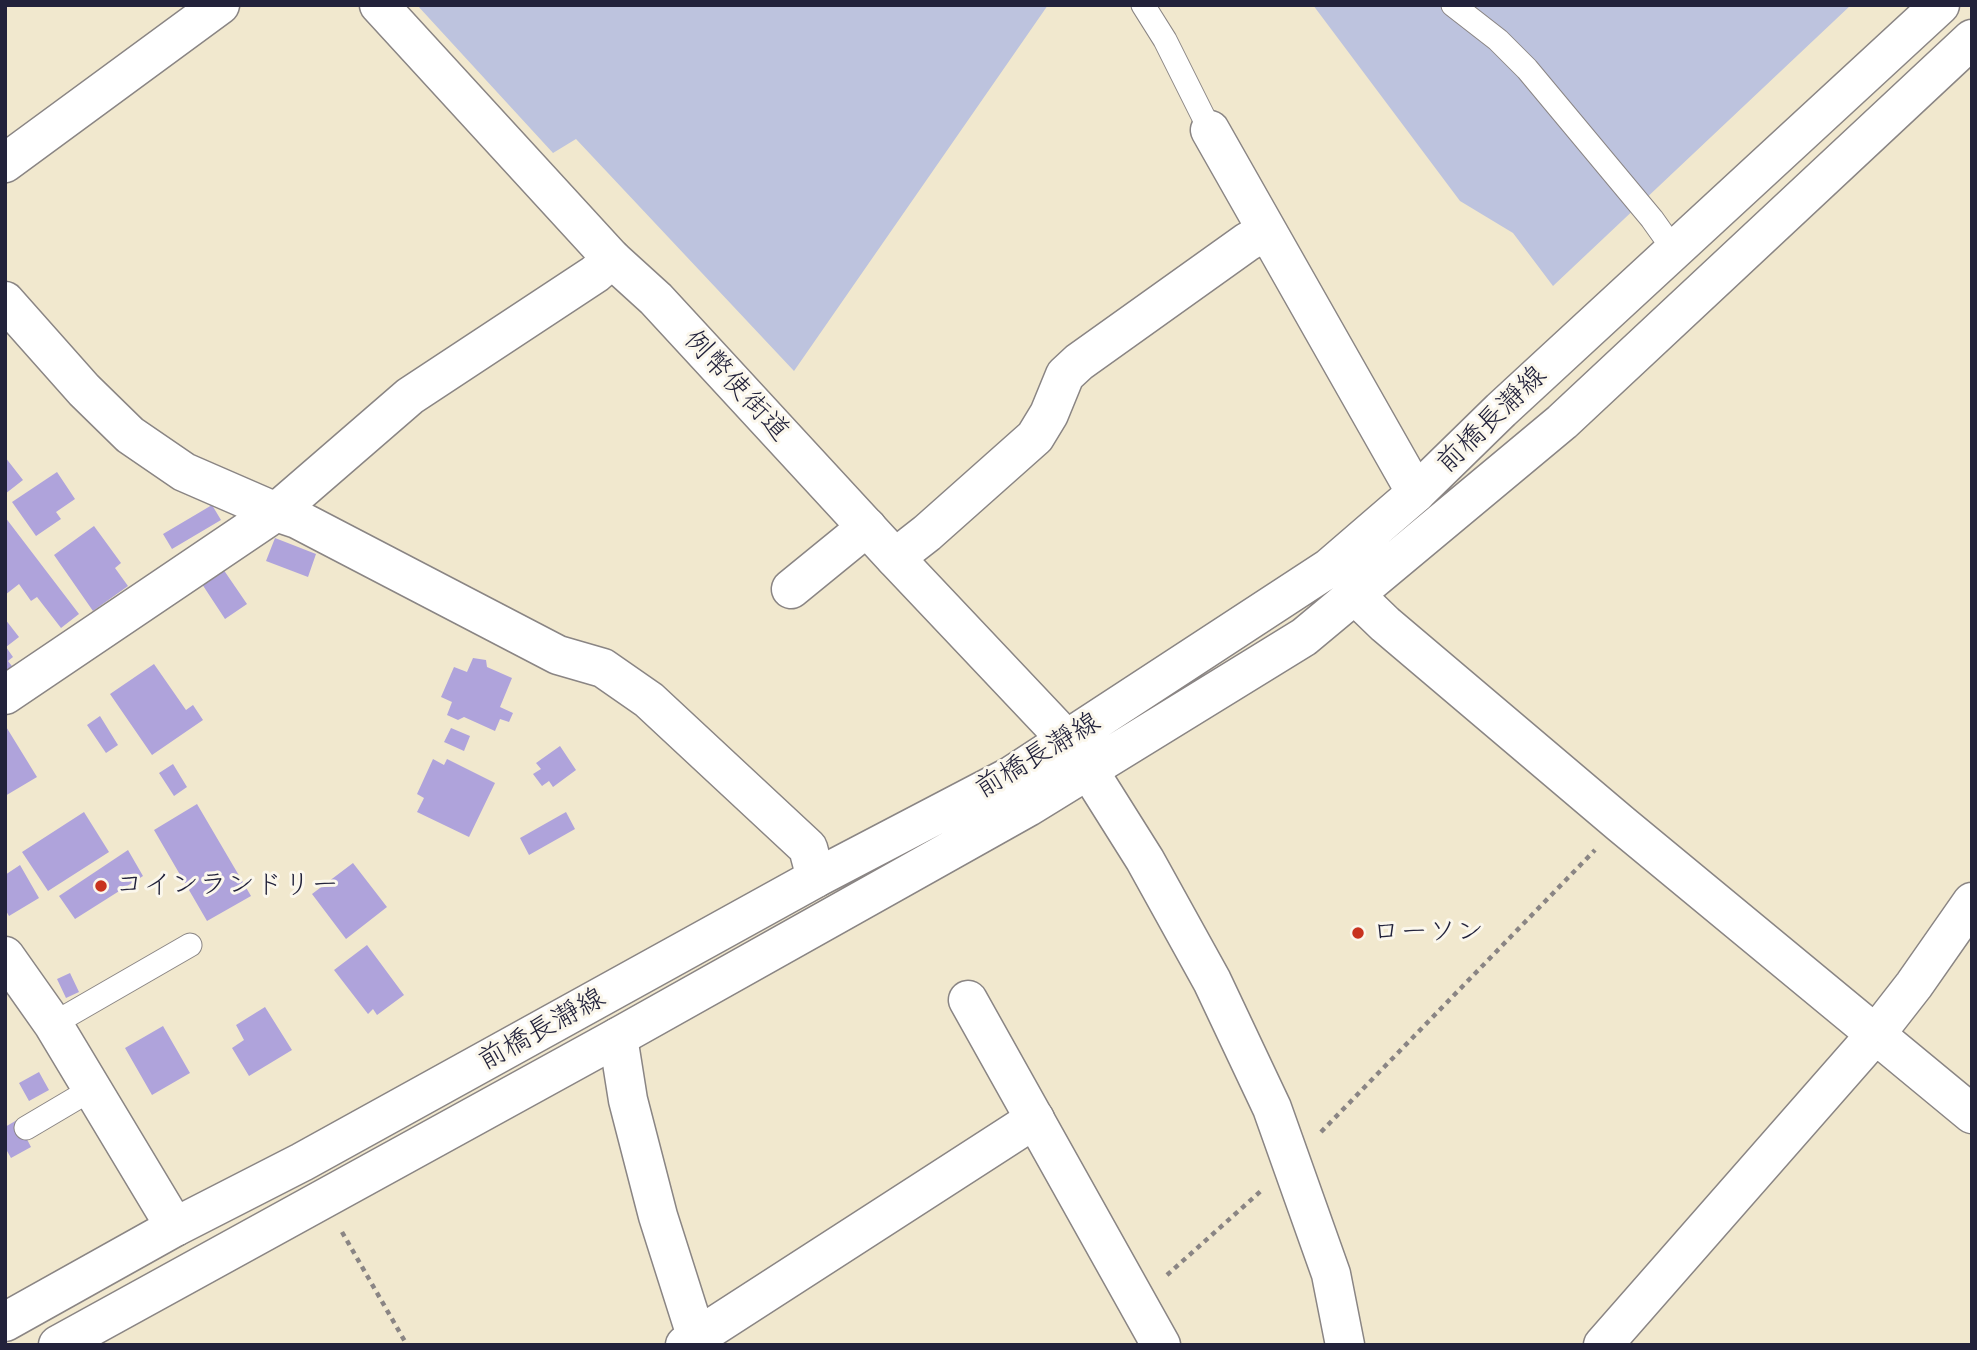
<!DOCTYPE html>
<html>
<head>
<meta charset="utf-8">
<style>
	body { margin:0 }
	#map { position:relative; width:1977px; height:1350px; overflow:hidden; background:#f1e8ce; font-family:Caveat,sans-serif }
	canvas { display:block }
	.frame { position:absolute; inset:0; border:7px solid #22223b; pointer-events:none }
</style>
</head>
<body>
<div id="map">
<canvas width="1977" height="1350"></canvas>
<div class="frame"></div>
</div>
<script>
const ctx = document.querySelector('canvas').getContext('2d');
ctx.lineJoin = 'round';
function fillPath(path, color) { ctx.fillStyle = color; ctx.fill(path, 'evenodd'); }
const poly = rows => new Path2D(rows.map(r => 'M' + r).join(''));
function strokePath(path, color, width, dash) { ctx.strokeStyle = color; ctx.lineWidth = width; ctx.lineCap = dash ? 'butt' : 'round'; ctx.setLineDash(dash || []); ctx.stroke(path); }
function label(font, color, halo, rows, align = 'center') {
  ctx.font = font + ' Caveat,"Klee One",sans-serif'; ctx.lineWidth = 6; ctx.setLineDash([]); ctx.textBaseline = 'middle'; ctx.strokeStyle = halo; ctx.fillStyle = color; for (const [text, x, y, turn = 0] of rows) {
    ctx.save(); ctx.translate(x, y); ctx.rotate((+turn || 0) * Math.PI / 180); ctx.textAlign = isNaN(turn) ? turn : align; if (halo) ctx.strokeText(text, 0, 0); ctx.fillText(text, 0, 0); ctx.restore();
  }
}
const industrial = poly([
	[417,5,1048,5,794,371,576,139,553,153],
	[1313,5,1851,5,1553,286,1513,233,1460,201]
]);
const building = poly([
	[5,457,23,480,5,494],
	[57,472,75,499,56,512,61,519,36,536,12,502],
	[212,505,221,520,172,549,163,534],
	[5,517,79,614,61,628,37,597,31,601,19,584,5,595],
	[94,526,121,563,115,568,128,586,93,611,54,555],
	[275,538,316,554,308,577,266,561],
	[221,566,247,604,225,619,200,581],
	[5,619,19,637,6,647,13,657,8,661,15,670,5,677],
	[473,658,486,660,487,667,512,678,500,707,513,713,509,722,500,719,495,731,464,717,458,720,447,715,452,702,441,697,454,667,467,672],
	[154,664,186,710,193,705,203,720,152,755,110,694],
	[100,716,118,745,106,753,87,725],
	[5,725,37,777,5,796],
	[451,728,470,736,464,751,444,742],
	[560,746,576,770,553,787,549,781,542,786,533,774,541,769,536,763],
	[433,759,444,765,447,759,495,783,469,837,417,812,424,798,417,794],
	[173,764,187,787,174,796,159,773],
	[197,804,251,896,207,921,154,830],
	[84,812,109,852,48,891,22,852],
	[566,812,575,829,529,855,520,838],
	[128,850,143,876,75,919,59,896],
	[353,863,387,907,346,939,312,894],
	[20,865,39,898,9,916,5,909,5,875],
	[367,945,404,995,377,1015,373,1009,368,1014,334,970],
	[70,973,79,992,66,998,57,979],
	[265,1007,292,1050,249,1076,232,1048,244,1040,236,1025],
	[163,1026,190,1073,152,1095,125,1048],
	[39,1072,49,1090,29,1101,19,1083],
	[17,1120,31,1147,11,1158,7,1151,5,1152,5,1127]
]);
const path = poly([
	[1321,1132,1595,850],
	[342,1232,407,1345],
	[1167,1275,1262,1190]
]);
const service = poly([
	[1143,5,1165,40,1210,130],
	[1453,5,1498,40,1527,69,1652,219,1674,250],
	[53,1024,190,945],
	[26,1128,92,1089]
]);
const minor = poly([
	[1210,130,1416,493],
	[5,163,220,5],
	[5,301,84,390,130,435,184,472,276,512,297,519,558,655,603,668,649,700,808,848,816,878],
	[895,558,927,533,1035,437,1049,414,1065,375,1079,362,1247,242,1266,231],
	[791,589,867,527],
	[1355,595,1385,624,1621,824,1972,1114],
	[5,695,276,512,410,396,595,274,612,259],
	[5,956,53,1024,175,1227],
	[685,1345,1035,1119],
	[1603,1345,1875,1035,1914,985,1972,902]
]);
const tertiary = poly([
	[1089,771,1145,860,1212,981,1272,1108,1331,1274,1345,1345],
	[968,1000,1161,1345],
	[618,1037,628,1100,658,1216,699,1345]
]);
const secondary = poly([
	[379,5,612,259,656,299,895,558,1068,741,1085,765]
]);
const primary = poly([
	[5,1322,175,1227,302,1162,816,878,1011,776,1329,568,1416,493,1501,410,1940,5],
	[58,1345,618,1037,1028,807,1304,637,1562,422,1972,39]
]);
const markers = [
	[101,886,7,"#c8321e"],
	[1358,933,7,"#c8321e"]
];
const streetNames = [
	["例幣使街道",736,386,47],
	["前橋長瀞線",1492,420,-44],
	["前橋長瀞線",1038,756,-31],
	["前橋長瀞線",542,1030,-29]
];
const poiNames = [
	["コインランドリー",115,886],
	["ローソン",1372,933]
];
fillPath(industrial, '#bdc3de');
fillPath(building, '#afa3db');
strokePath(service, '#8a8584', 25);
strokePath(minor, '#8a8584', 41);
strokePath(tertiary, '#8a8584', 41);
strokePath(secondary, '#8a8584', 41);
strokePath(primary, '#8a8584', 41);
strokePath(path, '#8a8584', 4.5, [5, 5]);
strokePath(service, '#fff', 23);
strokePath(minor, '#fff', 38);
strokePath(tertiary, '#fff', 38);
strokePath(secondary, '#fff', 38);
strokePath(primary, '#fff', 38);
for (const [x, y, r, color] of markers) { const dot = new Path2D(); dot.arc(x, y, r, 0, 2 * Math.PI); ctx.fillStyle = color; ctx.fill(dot); strokePath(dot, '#fbf7ec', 2.5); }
label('28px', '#22223b', '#fbf7ec', streetNames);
label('28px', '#22223b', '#fbf7ec', poiNames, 'left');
</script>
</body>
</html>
